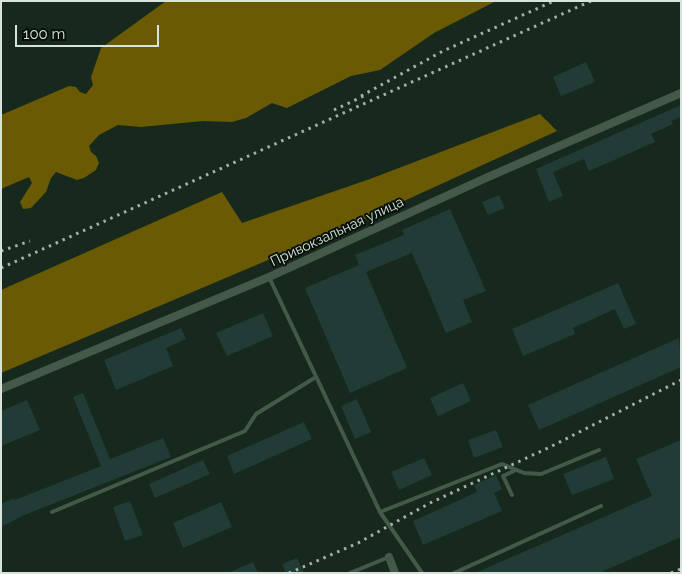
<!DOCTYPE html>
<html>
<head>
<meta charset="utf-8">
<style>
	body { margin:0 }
	#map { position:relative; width:682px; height:574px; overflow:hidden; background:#17291d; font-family:Raleway,sans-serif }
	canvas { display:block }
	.frame { position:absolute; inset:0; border:2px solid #d8e3db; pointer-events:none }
	.scale { position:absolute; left:15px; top:25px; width:144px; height:22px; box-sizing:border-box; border:2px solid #d8e3db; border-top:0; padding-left:6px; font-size:15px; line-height:18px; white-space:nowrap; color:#d8e3db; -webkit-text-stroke:4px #08100a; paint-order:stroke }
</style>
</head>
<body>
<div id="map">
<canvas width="682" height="574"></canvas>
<div class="frame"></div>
<div class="scale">100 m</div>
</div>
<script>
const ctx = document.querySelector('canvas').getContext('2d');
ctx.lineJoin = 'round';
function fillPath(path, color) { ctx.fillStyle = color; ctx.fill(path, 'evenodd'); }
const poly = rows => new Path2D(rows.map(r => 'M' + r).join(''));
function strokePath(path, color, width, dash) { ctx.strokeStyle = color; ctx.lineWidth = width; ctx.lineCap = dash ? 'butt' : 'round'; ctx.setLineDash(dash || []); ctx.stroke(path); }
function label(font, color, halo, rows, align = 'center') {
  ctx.font = font + ' Raleway,sans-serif'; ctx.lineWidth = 4; ctx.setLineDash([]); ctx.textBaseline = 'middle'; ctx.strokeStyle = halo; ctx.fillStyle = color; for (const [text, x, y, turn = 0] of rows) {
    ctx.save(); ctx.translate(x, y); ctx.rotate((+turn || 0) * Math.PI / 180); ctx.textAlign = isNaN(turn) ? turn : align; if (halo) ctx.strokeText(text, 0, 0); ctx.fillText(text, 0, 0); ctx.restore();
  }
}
const forest = poly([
	[166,1,209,2,496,1,434,33,380,70,351,76,287,108,272,103,246,118,232,122,203,121,141,127,118,125,99,135,89,146,91,152,96,156,99,163,96,170,84,178,77,180,56,172,51,178,46,192,31,208,23,209,20,202,32,183,29,177,1,189,1,115,69,86,76,87,80,92,86,94,93,85,91,77,101,48],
	[540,114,557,131,358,222,1,373,1,290,222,192,242,223,370,179]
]);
const building = poly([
	[586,62,595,82,561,96,553,77],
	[681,105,681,117,671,121,673,124,651,134,655,142,589,171,584,159,553,172,563,196,549,202,536,169],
	[499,195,505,208,488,215,482,202],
	[450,209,486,291,463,300,472,322,446,333,412,253,366,272,407,368,350,393,305,288,359,265,355,255,404,235,402,230],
	[618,283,636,324,624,329,615,309,573,328,575,334,523,356,512,329],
	[263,313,273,336,227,356,216,333],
	[181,328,186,339,166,348,173,366,116,390,104,360],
	[679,338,681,367,539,430,528,405],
	[463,383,471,401,438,416,430,398],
	[83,393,110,459,163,438,171,457,22,516,1,527,1,504,14,498,15,500,101,466,73,397],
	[357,399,371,432,355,439,341,406],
	[27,400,40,430,1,446,1,411],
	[304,422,312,439,234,474,227,456],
	[496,430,503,447,474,458,468,440],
	[681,440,681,537,599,573,475,573,652,496,636,459],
	[606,457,614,479,572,495,563,474],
	[424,458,432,475,399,490,391,472],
	[203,460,210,474,155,498,149,484],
	[496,475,502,489,494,493,502,511,423,545,413,521,477,492,474,485],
	[130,501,143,535,125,541,113,507],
	[221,502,232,527,183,548,173,523],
	[297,558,304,573,286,573,282,564],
	[253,562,258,573,228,573]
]);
const service = poly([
	[269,277,380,512,502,464,524,473,541,474,599,450],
	[512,495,503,476,516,470],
	[52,512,245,431,256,414,316,377],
	[380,512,422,573],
	[350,573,389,557],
	[454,573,601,506]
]);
const minor = poly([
	[1,389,269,277,488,177,681,93],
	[389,557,395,573]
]);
const rail = poly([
	[361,96,443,51,554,1],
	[334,110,368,94],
	[1,251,30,241],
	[1,268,591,1],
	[289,573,358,543,430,503,550,447,681,380],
	[671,573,681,569]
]);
const streetNames = [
	["Привокзальная улица",337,232,-25]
];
fillPath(forest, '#6a5a04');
fillPath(building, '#213b37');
strokePath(service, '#45594b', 4);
strokePath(minor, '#45594b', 8);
strokePath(rail, '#a4b1a7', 3, [2.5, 5]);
label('14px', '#d8e3db', '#08100a', streetNames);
</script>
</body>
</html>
